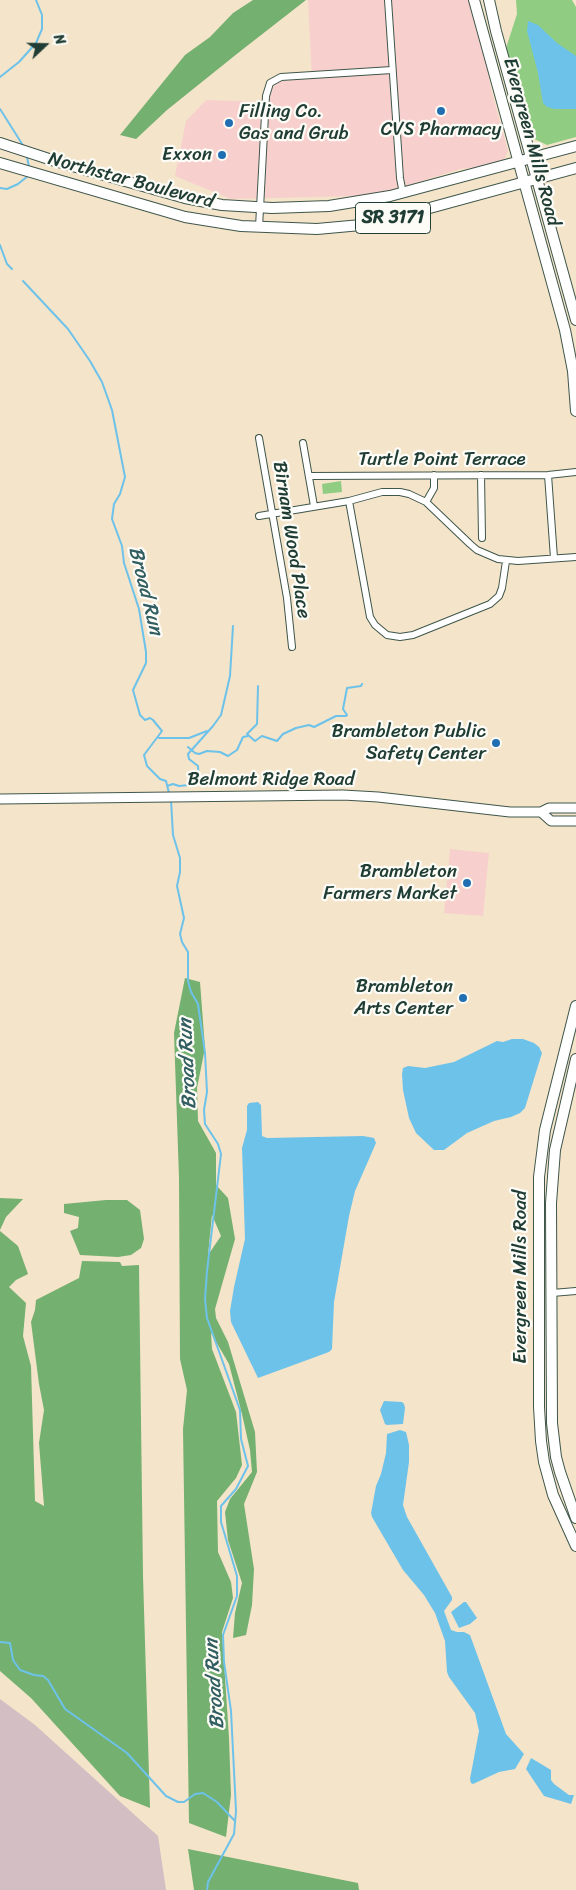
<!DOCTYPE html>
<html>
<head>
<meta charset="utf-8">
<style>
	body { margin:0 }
	#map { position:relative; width:576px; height:1890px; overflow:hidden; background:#f4e4ca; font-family:Sriracha,sans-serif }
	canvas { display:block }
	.north { position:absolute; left:20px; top:20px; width:50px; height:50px; -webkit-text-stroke:4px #fdfcf7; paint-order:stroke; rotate:69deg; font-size:14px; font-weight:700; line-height:20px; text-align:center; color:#1f3d34 }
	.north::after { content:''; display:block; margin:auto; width:18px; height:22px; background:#1f3d34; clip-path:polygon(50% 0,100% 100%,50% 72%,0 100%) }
</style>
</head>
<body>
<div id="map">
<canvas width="576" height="1890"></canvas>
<div class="north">N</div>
</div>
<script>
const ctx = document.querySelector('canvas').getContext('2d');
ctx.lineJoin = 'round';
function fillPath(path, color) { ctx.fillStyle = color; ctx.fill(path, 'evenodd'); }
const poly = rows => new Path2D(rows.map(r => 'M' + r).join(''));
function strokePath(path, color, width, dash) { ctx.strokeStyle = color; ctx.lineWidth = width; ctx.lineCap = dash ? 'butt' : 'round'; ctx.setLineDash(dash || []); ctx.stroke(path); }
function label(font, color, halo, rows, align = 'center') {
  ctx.font = font + ' Sriracha,sans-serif'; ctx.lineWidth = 4.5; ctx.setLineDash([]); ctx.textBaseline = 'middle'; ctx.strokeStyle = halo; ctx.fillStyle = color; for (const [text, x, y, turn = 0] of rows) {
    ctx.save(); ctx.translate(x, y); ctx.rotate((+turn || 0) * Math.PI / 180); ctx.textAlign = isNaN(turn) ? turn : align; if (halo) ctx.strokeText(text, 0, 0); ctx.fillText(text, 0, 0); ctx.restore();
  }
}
const built = poly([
	[308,0,470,0,485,56,491,89,508,151,505,158,500,163,491,166,460,169,387,192,361,196,231,199,175,176,186,121,206,100,269,102,271,90,278,81,312,79],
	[450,849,489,853,483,916,444,913]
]);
const industrial = poly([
	[0,1699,35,1725,158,1836,166,1890,0,1890]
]);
const green = poly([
	[516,0,572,0,576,7,576,137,547,145,530,137,506,48,517,14],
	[341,481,342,492,323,494,322,484]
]);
const forest = poly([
	[253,0,306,0,238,53,167,110,136,139,120,135,185,55,210,37,233,13],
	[185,978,200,982,205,1048,197,1088,198,1121,216,1153,216,1185,228,1198,235,1239,215,1309,216,1318,228,1342,255,1432,257,1472,244,1504,254,1569,252,1605,246,1635,233,1638,235,1613,242,1583,228,1540,225,1512,230,1499,252,1472,250,1450,242,1414,229,1364,211,1333,212,1349,236,1412,242,1465,236,1478,217,1501,218,1552,231,1582,233,1598,222,1632,229,1738,231,1795,226,1837,189,1823,183,1429,187,1390,180,1359,179,1178,174,1033],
	[212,1215,221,1236,208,1255],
	[0,1198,23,1199,6,1217,0,1230],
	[106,1200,127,1200,140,1210,144,1239,141,1248,131,1255,118,1257,80,1255,70,1231,78,1228,79,1217,64,1213,64,1204],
	[0,1231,18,1246,28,1274,16,1280,9,1287,26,1303,23,1336,31,1366,35,1501,44,1506,39,1443,44,1410,39,1384,31,1322,35,1310,36,1300,79,1278,82,1261,120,1262,122,1266,139,1265,143,1576,150,1808,120,1796,31,1698,0,1671],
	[188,1849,358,1883,359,1890,194,1890]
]);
const water = poly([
	[528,21,538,25,557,43,576,56,576,109,554,109,547,107,543,103,538,73,527,31],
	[512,1039,523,1039,534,1043,539,1047,542,1053,525,1108,520,1113,511,1117,494,1121,467,1133,444,1150,434,1150,416,1133,409,1118,403,1090,402,1074,403,1068,408,1066,425,1068,454,1062,497,1041,503,1042],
	[258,1102,261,1105,262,1136,267,1138,363,1136,374,1138,376,1143,355,1191,349,1216,334,1302,332,1349,329,1352,258,1378,231,1322,230,1311,234,1287,245,1239,242,1148,247,1130,247,1106,249,1103],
	[384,1401,402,1402,404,1404,405,1408,403,1424,387,1425,385,1424,380,1410],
	[400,1430,406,1432,409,1445,409,1462,403,1505,407,1517,452,1597,452,1600,444,1611,451,1630,457,1632,464,1632,470,1635,506,1734,524,1754,515,1769,499,1772,473,1784,471,1783,470,1779,479,1731,475,1713,449,1677,447,1672,445,1641,435,1613,424,1595,403,1570,372,1517,371,1513,376,1486,381,1474,386,1453,387,1434],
	[464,1602,466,1602,477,1618,470,1624,459,1628,451,1612],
	[531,1758,551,1770,551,1780,554,1784,569,1795,574,1795,571,1804,544,1796,526,1769]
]);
const stream = poly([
	[0,77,19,62,36,43,42,29,42,15,36,0],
	[0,109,24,147],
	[27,157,29,167],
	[0,188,7,189,18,184,28,176],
	[0,245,7,264,12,269],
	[23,281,68,329,90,361,102,382,112,410,125,477,120,494,114,504,112,519,122,546,124,563,139,609,146,652,146,663,133,690,140,715,145,720,150,718,153,720,162,731,144,755,147,766,160,779,166,781,169,793],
	[258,686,257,724,247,734,255,741,262,736,277,741,283,734,296,728,309,725,314,727,336,716,346,716,347,715,343,709,347,688,361,686,362,684],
	[159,738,189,738,207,731],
	[188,747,195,753,199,754,207,751,220,752,228,756,237,750,243,737,248,736],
	[167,786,173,784,179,786,199,784,198,766,189,759,188,754,213,726,221,715,230,676,233,626],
	[171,800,173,835,180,858,180,872,177,886,184,918,180,934,182,942,188,952,188,981,191,992,198,1004,205,1053,207,1092,204,1110,205,1124,218,1144,221,1154,207,1271,205,1299,207,1318,240,1410,241,1439,248,1466,236,1489,221,1506,221,1522,237,1576,237,1596,223,1635,224,1662,231,1711,236,1811,234,1834,208,1882,207,1890],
	[0,1642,10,1643,13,1660,20,1670,34,1675,43,1676,48,1680,65,1709,127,1753,166,1796,178,1802,184,1802,195,1794,203,1793,217,1802,234,1820]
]);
const street = poly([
	[388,0,400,178,403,194],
	[259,227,266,96,270,83,281,77,392,70],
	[259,438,287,598,292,647],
	[303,443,314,506],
	[481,475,482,538],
	[548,475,554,558],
	[309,476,548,475,576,472],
	[349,501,370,617,375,625,387,635,400,637,413,635,490,604,499,596,502,588,506,561],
	[426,502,434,488,434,475],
	[259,516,349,501,382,492,400,492,409,494,426,502,470,544,477,550,498,559,518,561,576,557],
	[552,1293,576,1291]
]);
const secondary = poly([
	[0,799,343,795,378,797,510,812,541,812,549,808,576,808],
	[541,812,551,821,576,821]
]);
const primary = poly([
	[474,0,565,330,573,371,576,411],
	[489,0,496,31,576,320],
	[0,143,55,161,185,198,222,205,272,208,329,206,390,196,576,146],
	[0,163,185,217,241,226,317,229,361,225,393,218,576,168],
	[576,1006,545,1130,539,1177,539,1407,541,1441,544,1462,553,1495,576,1546],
	[576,1059,555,1150,551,1203,552,1423,556,1457,560,1472,576,1518]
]);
const markers = [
	[441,111,5,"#1f6fb2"],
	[229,123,5,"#1f6fb2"],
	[222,155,5,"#1f6fb2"],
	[496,743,5,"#1f6fb2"],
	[467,883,5,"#1f6fb2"],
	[463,998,5,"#1f6fb2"]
];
const shields = [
	[393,218,75]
];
const shieldNames = [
	["SR 3171",393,218]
];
const poiNames = [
	["Filling Co.",239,112,"left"],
	["Gas and Grub",239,134,"left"],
	["CVS Pharmacy",441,130,"center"],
	["Exxon",212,155],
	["Brambleton Public",486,732],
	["Safety Center",486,754],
	["Brambleton",457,872],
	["Farmers Market",457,894],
	["Brambleton",453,987],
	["Arts Center",453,1009]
];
const streetNames = [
	["Evergreen Mills Road",531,142,75],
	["Northstar Boulevard",131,181,15],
	["Turtle Point Terrace",442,460],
	["Birnam Wood Place",291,540,81],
	["Belmont Ridge Road",271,780],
	["Evergreen Mills Road",521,1277,-90]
];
const waterNames = [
	["Broad Run",145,591,76],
	["Broad Run",188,1064,-93],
	["Broad Run",215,1684,-94]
];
fillPath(built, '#f7d0cd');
fillPath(industrial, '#d2bec3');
fillPath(green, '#90cd82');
fillPath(forest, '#74b070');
fillPath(water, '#6dc2ea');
strokePath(stream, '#6dc2ea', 2);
strokePath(street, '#3f564a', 8);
strokePath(secondary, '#3f564a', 11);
strokePath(primary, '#3f564a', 12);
strokePath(street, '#fff', 6);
strokePath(secondary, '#fff', 9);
strokePath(primary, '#fff', 10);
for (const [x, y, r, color] of markers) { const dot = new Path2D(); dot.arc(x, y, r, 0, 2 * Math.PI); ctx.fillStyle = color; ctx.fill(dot); strokePath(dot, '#fdfcf7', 2); }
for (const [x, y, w] of shields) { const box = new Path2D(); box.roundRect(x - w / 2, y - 15.5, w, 31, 4); ctx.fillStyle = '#fdfcf7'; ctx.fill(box); strokePath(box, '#1f3d34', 1); }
label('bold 18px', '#1f3d34', null, shieldNames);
label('19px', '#1f3d34', '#fdfcf7', poiNames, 'right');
label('19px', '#1f3d34', '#fdfcf7', streetNames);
label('italic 20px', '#325e62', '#fdfcf7', waterNames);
</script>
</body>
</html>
